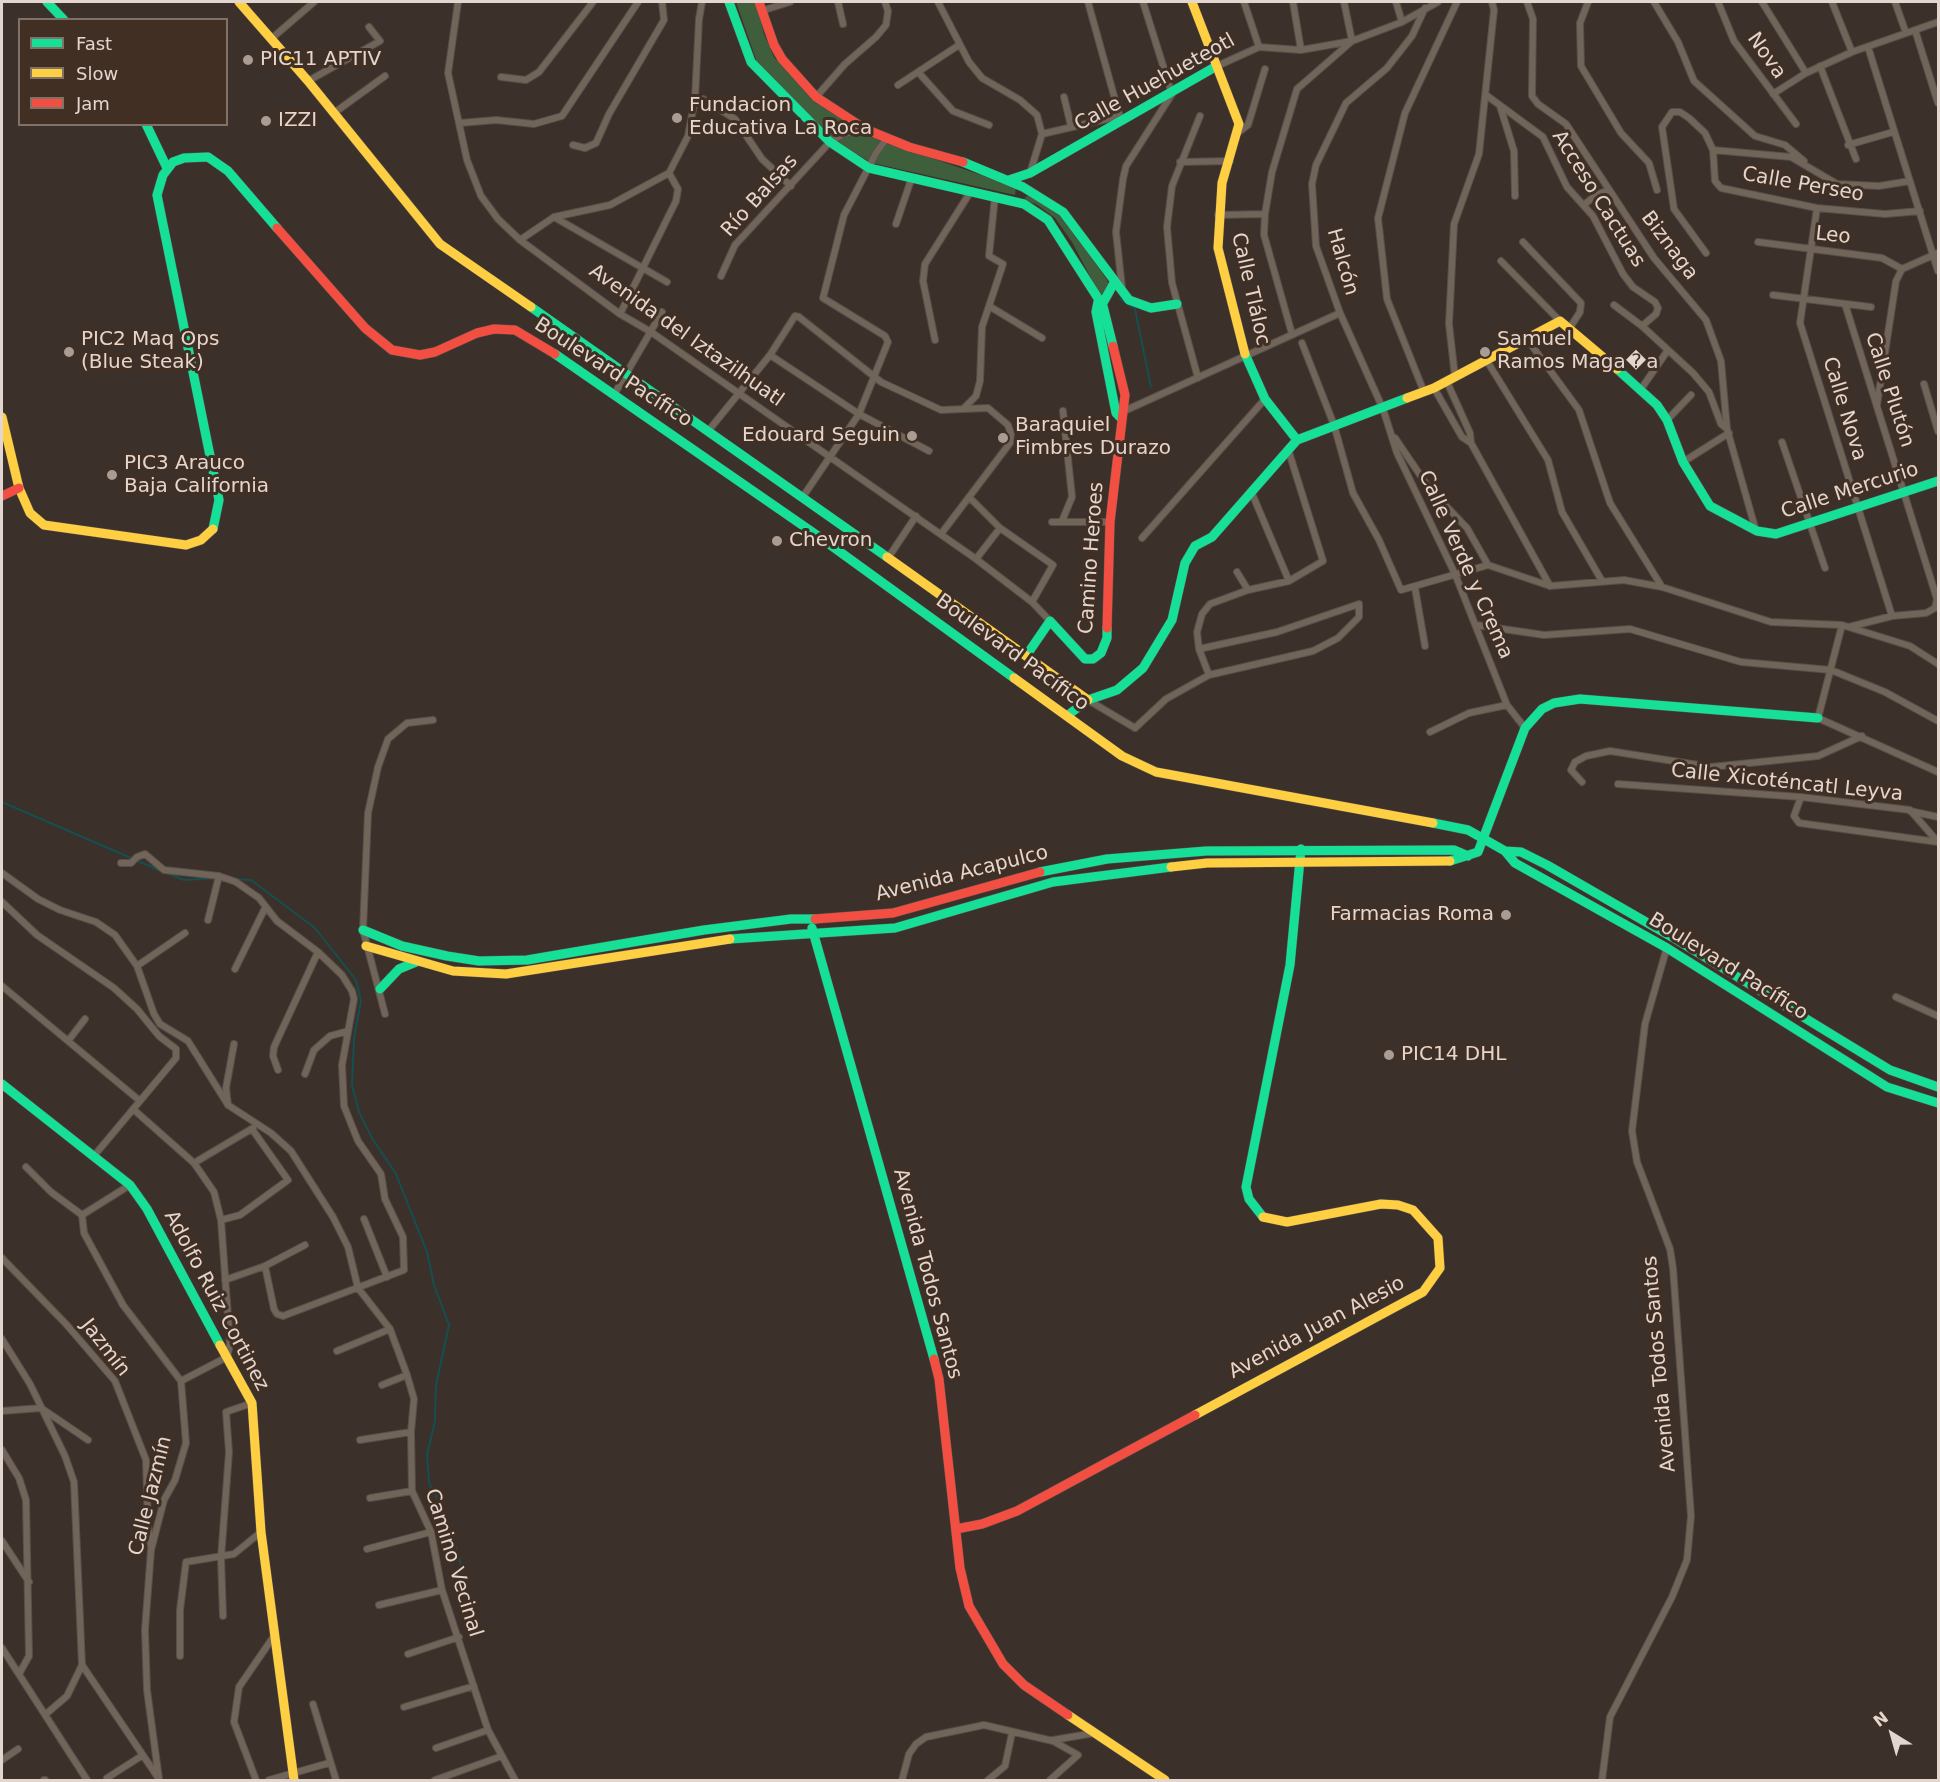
<!DOCTYPE html>
<html>
<head>
<meta charset="utf-8">
<style>
	body { margin:0 }
	#map { position:relative; width:1940px; height:1782px; overflow:hidden; background:#3b302a; font-family:"DejaVu Sans",sans-serif }
	canvas { display:block }
	.frame { position:absolute; inset:0; border:3px solid #e2d6cf; pointer-events:none }
	.legend { position:absolute; left:18px; top:18px; width:210px; height:108px; box-sizing:border-box; background:#412f24; border:2px solid #817268; margin:0; padding:8px 10px; list-style:none; font-size:18px; color:#e2d6cf }
	.legend li { display:flex; align-items:center; gap:12px; height:30px }
	.legend b { width:30px; border:2px solid #817268 }
	.north { position:absolute; left:1862px; top:1704px; width:60px; height:60px; -webkit-text-stroke:4px #412f24; paint-order:stroke; rotate:323deg; font-size:16px; font-weight:700; line-height:24px; text-align:center; color:#e2d6cf }
	.north::after { content:''; display:block; margin:auto; width:21px; height:27px; background:#e2d6cf; clip-path:polygon(50% 0,100% 100%,50% 72%,0 100%) }
</style>
</head>
<body>
<div id="map">
<canvas width="1940" height="1782"></canvas>
<div class="frame"></div>
<ul class="legend">
<li><b style="height:8px;background:#16e098"></b>Fast</li>
<li><b style="height:8px;background:#ffcf43"></b>Slow</li>
<li><b style="height:8px;background:#f24e42"></b>Jam</li>
</ul>
<div class="north">N</div>
</div>
<script>
const ctx = document.querySelector('canvas').getContext('2d');
ctx.lineJoin = 'round';
function fillPath(path, color) { ctx.fillStyle = color; ctx.fill(path, 'evenodd'); }
const poly = rows => new Path2D(rows.map(r => 'M' + r).join(''));
function strokePath(path, color, width, dash) { ctx.strokeStyle = color; ctx.lineWidth = width; ctx.lineCap = dash ? 'butt' : 'round'; ctx.setLineDash(dash || []); ctx.stroke(path); }
function label(font, color, halo, rows, align = 'center') {
  ctx.font = font + ' "DejaVu Sans",sans-serif'; ctx.lineWidth = 6; ctx.setLineDash([]); ctx.textBaseline = 'middle'; ctx.strokeStyle = halo; ctx.fillStyle = color; for (const [text, x, y, turn = 0] of rows) {
    ctx.save(); ctx.translate(x, y); ctx.rotate((+turn || 0) * Math.PI / 180); ctx.textAlign = isNaN(turn) ? turn : align; if (halo) ctx.strokeText(text, 0, 0); ctx.fillText(text, 0, 0); ctx.restore();
  }
}
const green = poly([
	[736,2,756,2,764,34,774,57,812,100,879,140,1016,187,1015,195,872,163,840,144,809,118,759,68],
	[1032,195,1063,215,1077,234,1109,283,1101,297,1072,242,1055,218,1036,204,1026,201,1025,197]
]);
const stream = poly([
	[1120,299,1135,309,1151,387],
	[2,802,161,871],
	[167,873,184,880,217,878],
	[234,879,251,880,315,928,356,980,361,1001,354,1038,352,1085,359,1112,372,1138,396,1174,427,1252,434,1285,449,1325,436,1385,435,1421,427,1455,429,1483,445,1514,460,1561,469,1620]
]);
const street = poly([
	[458,2,448,73,467,160,481,196,498,219,520,240,620,314,651,332,976,559,1032,602,1050,621],
	[838,2,843,24],
	[938,2,969,62,982,78,1020,100,1037,115,1042,134,1030,173],
	[1088,2,1121,121],
	[1244,2,1259,47],
	[1293,2,1301,50],
	[1396,2,1402,22],
	[1527,2,1533,19,1532,96,1538,104,1566,124,1654,258,1706,320,1721,361,1727,429,1756,531],
	[1588,2,1580,23,1581,66,1621,133,1649,163,1657,190],
	[1654,2,1678,42,1694,81,1755,136,1785,145,1804,161],
	[1718,2,1734,41,1796,124],
	[1762,2,1806,73],
	[1832,2,1852,52],
	[1895,2,1906,33],
	[1425,8,1412,36,1387,68,1346,103,1316,165,1312,184,1316,246,1340,313,1383,409,1397,453,1455,574,1507,705,1525,728],
	[761,11,790,2],
	[1915,30,1938,103],
	[271,39,314,2],
	[1868,47,1938,271],
	[1820,66,1856,159],
	[1215,67,1259,47,1301,50,1352,41,1402,22,1438,2],
	[919,73,953,111,989,125],
	[501,77,526,80,539,72,593,2],
	[308,81,380,41,369,27],
	[898,85,959,45],
	[1773,94,1806,73,1852,52,1938,22],
	[1486,95,1543,137,1567,187,1593,216,1623,274,1633,287,1655,302,1658,308,1656,314,1642,326],
	[816,97,845,64,876,37,886,25,888,11,885,2],
	[1064,97,1071,126],
	[695,99,703,99,735,119,762,159,791,186],
	[1500,106,1514,151,1515,196],
	[334,113,385,76],
	[460,123,496,120,534,124,562,116,638,2],
	[1238,133,1248,125,1265,69],
	[1042,134,1120,116],
	[573,145,585,148,596,143,609,114,664,20,662,2],
	[1848,145,1893,132],
	[1713,150,1715,181,1721,188,1817,208,1885,214,1920,211],
	[1180,162,1230,161],
	[1585,204,1596,195,1609,190],
	[1817,208,1800,323,1892,616],
	[1218,215,1265,214],
	[554,217,667,282],
	[896,224,912,177],
	[520,240,554,217,610,205,669,173,688,136,695,99,699,19,702,2],
	[1523,242,1581,303,1580,312,1569,329],
	[1758,242,1882,258,1902,269],
	[1706,253,1674,209,1662,127,1672,112,1680,112,1689,118,1705,133,1713,150,1791,157,1837,184,1879,186,1910,181],
	[1501,261,1560,321],
	[721,276,735,245,830,142,844,134,865,129],
	[1122,288,1116,232,1123,179,1126,166,1172,94,1143,2],
	[1773,295,1871,307],
	[1845,304,1937,599,1935,608,1926,613,1892,616,1849,627],
	[1614,305,1642,326,1693,373,1709,392,1721,424,1727,429],
	[989,306,1042,338],
	[620,314,676,201,678,189,669,173],
	[1292,334,1264,235,1265,214,1272,172,1297,89,1352,41,1344,2],
	[1527,339,1579,410,1610,503,1662,587],
	[935,340,923,281,925,264,971,191],
	[1302,343,1334,425,1353,493,1379,540,1401,590,1488,565],
	[770,355,859,414,929,451],
	[1487,361,1548,460,1562,512,1602,581],
	[1455,377,1449,324,1454,224,1479,154,1494,10,1492,2],
	[1198,378,1172,283,1167,227,1172,186,1200,116],
	[1447,382,1470,433,1471,443],
	[1924,384,1938,431],
	[1434,388,1462,437,1471,443,1550,586],
	[1641,389,1668,350],
	[1424,392,1387,299,1378,218,1405,113,1457,2],
	[615,393,662,312],
	[1877,405,1896,281,1902,269,1938,253],
	[1122,412,1340,313],
	[1667,420,1691,395],
	[709,430,770,355,795,316,799,317,881,382,941,410,963,409,976,396,980,381,982,327,1003,264,989,256,995,196],
	[1395,438,1429,488,1467,528,1488,565],
	[1782,442,1825,568],
	[1683,462,1729,433],
	[1251,491,1289,581],
	[802,498,859,414,888,342,885,336,823,298,844,215,876,153,887,138],
	[970,498,1000,528,1053,565,1032,602],
	[1062,521,1072,497,1063,411],
	[1052,522,1110,522],
	[941,534,1010,443,1011,434,1008,425,988,408,964,409],
	[1142,538,1265,399],
	[888,558,916,516],
	[976,559,1000,528],
	[1488,565,1550,586,1624,580,1662,587,1771,622,1842,625,1910,646,1938,664],
	[1237,572,1248,590],
	[1415,588,1425,646],
	[1476,625,1544,635,1630,629,1741,662,1831,670,1885,692,1938,721],
	[1842,625,1818,718,1938,772],
	[1209,675,1199,649,1197,632,1202,614,1210,604,1248,590,1289,581,1323,561,1288,449],
	[1088,700,1135,728,1166,699,1209,675,1313,651,1338,638,1359,617,1359,604,1277,632,1199,649],
	[1430,732,1469,713,1507,705],
	[1582,782,1571,770,1575,762,1586,756,1610,751,1711,767,1818,756,1862,736],
	[1618,784,1801,797,1910,810,1938,842],
	[1801,797,1794,816,1799,823,1938,842],
	[1910,811,1938,817],
	[121,863,131,863,137,857,145,854,164,870,219,876,236,882,259,898,277,921,318,952,342,975,352,991,354,999,342,1065,344,1106,358,1141,381,1174,385,1199,403,1237,404,1270,283,1316,277,1314,274,1309,265,1266],
	[2,873,38,899,60,910,96,922,115,935,137,966,154,1014,160,1024,188,1041,228,1105,271,1133,291,1151,333,1217,348,1247,358,1288,390,1329,407,1375,414,1399,411,1432,412,1491,431,1532,442,1590,488,1730,515,1780],
	[2,902,37,935,114,988,137,1009,159,1036,176,1049,176,1058,93,1157],
	[208,920,219,876],
	[137,966,185,933],
	[235,969,265,908],
	[2,986,140,1101],
	[1896,997,1938,1016],
	[385,1014,363,930,368,813,378,767,388,739,407,723,433,720],
	[68,1041,85,1019],
	[278,1070,273,1056,274,1047,318,952],
	[305,1074,314,1050,330,1036,348,1031],
	[228,1105,226,1088,234,1044],
	[133,1109,194,1163,214,1192,221,1220,230,1344,227,1357,181,1381],
	[194,1163,253,1128],
	[26,1167,51,1192,82,1215],
	[82,1215,84,1233,123,1305,181,1381,186,1443,175,1480,164,1500,151,1550,145,1630,147,1690,159,1779],
	[82,1215,130,1185],
	[364,1219,387,1277],
	[221,1220,240,1215,288,1180,252,1129],
	[2,1258,66,1324,115,1381,146,1460,148,1526,151,1546],
	[225,1280,265,1266,305,1245],
	[2,1339,30,1384,65,1456,74,1482,82,1665,67,1696,46,1714],
	[337,1351,390,1329],
	[382,1385,407,1375],
	[2,1411,41,1408,88,1440],
	[360,1440,411,1432],
	[2,1450,19,1478,26,1500,29,1656,19,1674],
	[370,1498,412,1491],
	[2,1541,29,1582],
	[367,1549,431,1532],
	[379,1605,442,1590],
	[223,1616,221,1558,229,1452,226,1412,252,1403],
	[2,1648,87,1780],
	[408,1654,459,1637],
	[180,1656,180,1610,186,1562,234,1554,261,1532],
	[82,1665,157,1776],
	[313,1704,336,1780],
	[404,1707,474,1686],
	[1053,1740,1095,1733],
	[436,1748,488,1730],
	[2,1760,18,1749],
	[107,1778,143,1755],
	[44,1780,45,1780],
	[256,1780,234,1722,239,1687,274,1636],
	[269,1780,329,1763],
	[435,1780,502,1756],
	[902,1780,909,1754,916,1744,926,1737,984,1725,1053,1741,1078,1755,1050,1780],
	[988,1780,1005,1766,1012,1733],
	[1602,1780,1610,1717,1672,1597,1687,1560,1691,1516,1673,1268,1670,1249,1637,1162,1632,1131,1645,1024,1667,947]
]);
const fast = poly([
	[47,2,64,20],
	[729,2,751,62,830,142,869,168,1024,204,1048,220,1103,306,1113,346],
	[146,124,167,168],
	[963,162,1023,187,1063,212,1129,300,1151,308,1177,304],
	[1009,180,1030,173,1215,67],
	[1098,302,1096,312,1116,413,1121,418],
	[531,307,887,557],
	[1099,310,1114,283],
	[555,354,818,536,1014,678],
	[1245,354,1265,399,1297,440],
	[1617,369,1657,405,1667,420,1683,462,1710,506,1757,531,1776,534,1938,481],
	[213,529,219,500,157,195,163,175,173,162,184,158,208,157,228,171,277,228],
	[1026,656,1050,621,1085,659,1093,659,1101,653,1107,638,1107,628],
	[1068,715,1088,700,1117,690,1143,668,1172,620,1185,563,1195,546,1212,537,1297,440,1407,398],
	[1433,823,1468,830,1505,851,1515,863,1667,948,1887,1087,1938,1103],
	[1505,851,1521,852,1547,865,1672,937,1890,1070,1938,1087],
	[1450,861,1478,852,1525,728,1542,709,1554,703,1580,699,1818,718],
	[1040,872,1107,859,1206,851,1454,850,1468,856],
	[812,928,934,1359],
	[363,930,402,946,447,956,479,961,527,960,704,930,791,919,815,919],
	[730,939,895,928,1053,882,1171,867],
	[380,989,399,969,416,962],
	[2,1084,130,1185,147,1209,220,1345],
	[1263,1217,1249,1199,1246,1187,1290,965,1301,849]
]);
const slow = poly([
	[239,2,308,81,440,244,531,307],
	[1192,2,1239,124,1222,183,1218,248,1245,354],
	[1407,398,1434,388,1560,321,1617,369],
	[2,417,19,488,30,513,44,525,186,545,201,540,213,529],
	[887,557,1088,700],
	[1014,678,1122,756,1156,772,1433,823],
	[1171,867,1207,863,1450,861],
	[366,946,453,971,506,974,730,939],
	[220,1345,252,1403,261,1532,294,1780],
	[1195,1415,1423,1292,1440,1268,1438,1238,1413,1210,1398,1205,1381,1204,1287,1222,1263,1217],
	[1068,1715,1165,1780]
]);
const jam = poly([
	[759,2,774,45,782,59,816,97,865,129,909,147,963,162],
	[277,228,365,328,392,350,420,355,435,352,477,333,494,329,515,330,555,354],
	[2,496,19,488],
	[1107,628,1110,522,1125,395,1113,346],
	[815,919,893,913,1040,872],
	[934,1359,939,1379,960,1568,969,1606,1003,1664,1024,1685,1068,1715],
	[956,1529,982,1524,1017,1511,1195,1415]
]);
const markers = [
	[248,60,6,"#a89c95"],
	[677,118,6,"#a89c95"],
	[266,121,6,"#a89c95"],
	[69,352,6,"#a89c95"],
	[1485,352,6,"#a89c95"],
	[912,436,6,"#a89c95"],
	[1003,438,6,"#a89c95"],
	[112,475,6,"#a89c95"],
	[777,541,6,"#a89c95"],
	[1506,915,6,"#a89c95"],
	[1389,1055,6,"#a89c95"]
];
const streetNames = [
	["Nova",1766,56,55],
	["Calle Huehueteotl",1155,83,-29],
	["Calle Perseo",1803,185,10],
	["Río Balsas",760,196,-48],
	["Acceso Cactuas",1598,199,58],
	["Leo",1833,236,6],
	["Biznaga",1669,246,53],
	["Halcón",1342,262,74],
	["Calle Tláloc",1250,289,77],
	["Avenida del Iztazilhuatl",686,336,35],
	["Boulevard Pacífico",613,373,33],
	["Calle Plutón",1889,390,72],
	["Calle Nova",1844,409,73],
	["Calle Mercurio",1850,491,-18],
	["Camino Heroes",1092,558,-86],
	["Calle Verde y Crema",1465,565,66],
	["Boulevard Pacífico",1012,653,36],
	["Calle Xicoténcatl Leyva",1787,783,6],
	["Avenida Acapulco",962,874,-14],
	["Boulevard Pacífico",1728,967,32],
	["Avenida Todos Santos",927,1274,75],
	["Adolfo Ruiz Cortinez",216,1301,62],
	["Avenida Juan Alesio",1317,1328,-28],
	["Jazmín",105,1348,52],
	["Avenida Todos Santos",1660,1364,-95],
	["Calle Jazmín",151,1496,-76],
	["Camino Vecinal",453,1563,73]
];
const poiNames = [
	["PIC11 APTIV",260,60],
	["Fundacion",689,106],
	["Educativa La Roca",689,129],
	["IZZI",278,121],
	["PIC2 Maq Ops",81,340],
	["(Blue Steak)",81,363],
	["Samuel",1497,340],
	["Ramos Maga�a",1497,363],
	["Baraquiel",1015,426],
	["Fimbres Durazo",1015,449],
	["Edouard Seguin",900,436,"right"],
	["PIC3 Arauco",124,464],
	["Baja California",124,487],
	["Chevron",789,541],
	["Farmacias Roma",1494,915,"right"],
	["PIC14 DHL",1401,1055]
];
fillPath(green, '#3f5e3b');
strokePath(stream, '#154f50', 2);
strokePath(street, '#574f49', 8);
strokePath(fast, '#574f49', 10);
strokePath(slow, '#574f49', 10);
strokePath(jam, '#574f49', 10);
strokePath(street, '#71655a', 6);
strokePath(fast, '#16e098', 9);
strokePath(slow, '#ffcf43', 9);
strokePath(jam, '#f24e42', 9);
for (const [x, y, r, color] of markers) { const dot = new Path2D(); dot.arc(x, y, r, 0, 2 * Math.PI); ctx.fillStyle = color; ctx.fill(dot); strokePath(dot, '#412f24', 2); }
label('20px', '#e2d6cf', '#412f24', streetNames);
label('20px', '#e2d6cf', '#412f24', poiNames, 'left');
</script>
</body>
</html>
